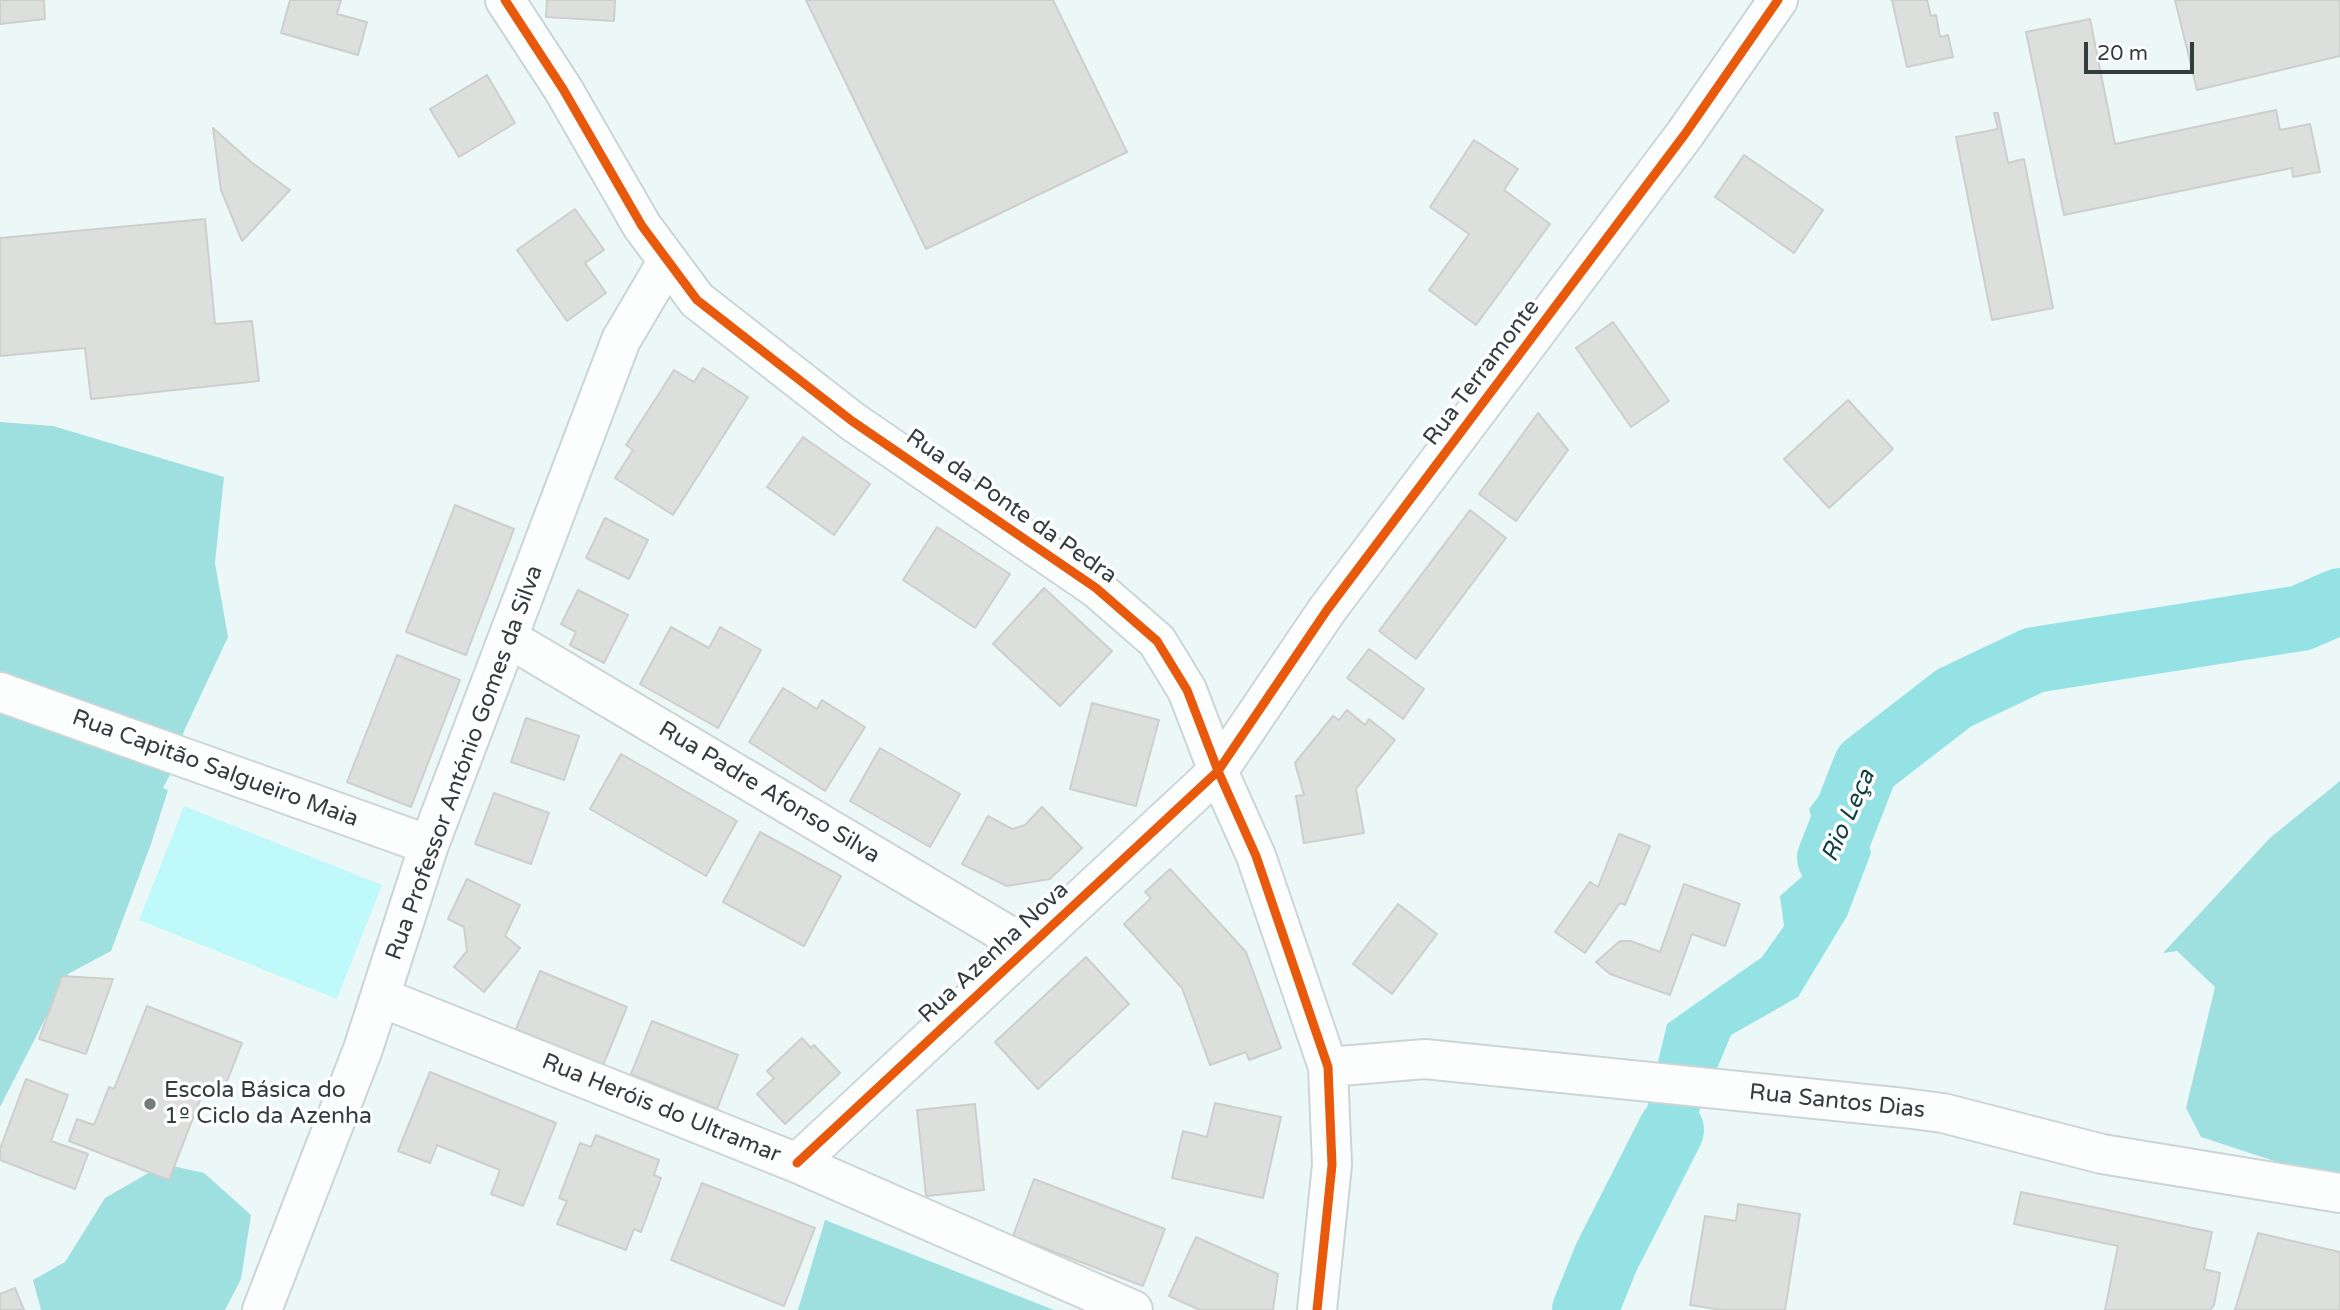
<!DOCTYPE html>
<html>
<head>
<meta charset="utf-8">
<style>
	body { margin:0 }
	#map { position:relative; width:2340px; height:1310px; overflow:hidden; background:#ecf8f8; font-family:"Varela Round",sans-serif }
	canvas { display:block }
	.scale { position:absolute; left:2084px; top:42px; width:110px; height:32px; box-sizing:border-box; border:4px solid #333d3d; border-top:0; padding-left:9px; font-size:21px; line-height:24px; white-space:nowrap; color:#333d3d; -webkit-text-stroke:5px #fff; paint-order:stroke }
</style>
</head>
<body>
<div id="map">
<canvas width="2340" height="1310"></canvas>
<div class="scale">20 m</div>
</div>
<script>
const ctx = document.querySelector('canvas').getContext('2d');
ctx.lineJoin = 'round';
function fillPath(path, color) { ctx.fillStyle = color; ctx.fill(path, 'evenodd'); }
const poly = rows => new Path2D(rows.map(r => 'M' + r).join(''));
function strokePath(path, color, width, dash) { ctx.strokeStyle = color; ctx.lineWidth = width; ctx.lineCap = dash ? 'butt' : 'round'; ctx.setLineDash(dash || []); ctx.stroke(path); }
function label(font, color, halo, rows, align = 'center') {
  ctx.font = font + ' "Varela Round",sans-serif'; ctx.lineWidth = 7; ctx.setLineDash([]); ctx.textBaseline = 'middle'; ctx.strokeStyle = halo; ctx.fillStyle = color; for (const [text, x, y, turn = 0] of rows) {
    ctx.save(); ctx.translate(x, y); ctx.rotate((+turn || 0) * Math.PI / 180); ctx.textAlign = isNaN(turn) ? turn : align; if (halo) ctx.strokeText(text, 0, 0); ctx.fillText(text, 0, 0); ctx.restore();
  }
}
const green = poly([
	[184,806,382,885,337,999,139,920]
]);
const forest = poly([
	[0,422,53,426,224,477,215,563,228,637,184,731,174,767,163,788,168,790,151,844,111,951,68,974,0,1107],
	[2340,781,2340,1177,2317,1175,2201,1137,2186,1108,2215,987,2177,951,2163,953,2270,838],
	[164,1164,204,1173,251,1215,241,1279,225,1310,41,1310,33,1280,65,1262,105,1198],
	[825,1220,881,1242,1054,1310,798,1310]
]);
const water = poly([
	[1843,765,1871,775,1855,820,1864,825,1871,853,1847,916,1798,997,1731,1035,1655,1217,1615,1210,1640,1137,1667,1024,1762,957,1784,926,1780,896,1823,858,1809,809]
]);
const river = poly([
	[1830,858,1866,766,1954,698,2034,660,2301,618,2340,601],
	[1585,1310,1606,1258,1671,1130]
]);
const building = poly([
	[0,0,44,0,45,19,0,24,0,0],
	[290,0,341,0,337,14,367,22,358,55,281,33,290,0],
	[547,0,615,0,614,21,546,17,547,0],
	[806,0,1053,0,1127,152,926,249,806,0],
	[1892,0,1927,0,1931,16,1936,15,1940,37,1948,35,1953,57,1907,67,1892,0],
	[2175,0,2340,0,2340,56,2197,90,2175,0],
	[2090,19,2115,144,2276,110,2280,130,2310,124,2320,172,2293,177,2292,168,2064,215,2026,32,2090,19],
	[487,75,515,123,459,157,430,109,487,75],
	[1994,113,1998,113,2008,163,2024,159,2053,308,1992,320,1956,137,1998,129,1994,113],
	[213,128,251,162,290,190,242,241,221,190,213,128],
	[1474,140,1518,169,1504,190,1550,224,1476,325,1429,290,1469,234,1430,207,1474,140],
	[1744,155,1823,210,1794,253,1715,197,1744,155],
	[575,209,604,250,585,263,606,293,567,321,517,250,575,209],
	[205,219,215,324,252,321,259,381,91,399,85,348,0,356,0,238,205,219],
	[1613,322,1669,401,1631,427,1576,348,1613,322],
	[703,368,748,397,673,515,615,478,633,450,626,445,674,370,694,382,703,368],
	[1848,400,1893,449,1829,508,1784,459,1848,400],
	[1538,413,1568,450,1516,521,1479,494,1538,413],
	[803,437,870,484,834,535,767,487,803,437],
	[455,505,514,529,466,655,406,632,455,505],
	[1470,510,1506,538,1416,659,1379,631,1470,510],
	[605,518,648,540,629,579,586,558,605,518],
	[937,527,1010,574,975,628,903,580,937,527],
	[1044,588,1112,651,1060,706,993,644,1044,588],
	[578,590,628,615,604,663,570,645,576,632,561,624,578,590],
	[671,627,709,648,720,627,761,650,718,728,640,684,671,627],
	[1369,649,1424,689,1403,719,1347,678,1369,649],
	[397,655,460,680,411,807,347,782,397,655],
	[783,688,817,709,822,700,865,727,825,791,749,742,783,688],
	[1092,703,1159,720,1136,806,1070,789,1092,703],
	[1347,710,1365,725,1369,719,1395,740,1356,789,1364,833,1304,843,1296,796,1304,795,1295,763,1333,716,1339,720,1347,710],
	[526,718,579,736,564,780,511,762,526,718],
	[880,748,960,794,930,847,850,801,880,748],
	[621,754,737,821,706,876,590,809,621,754],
	[494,793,549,813,531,864,475,844,494,793],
	[1042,807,1082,848,1050,879,1007,886,962,864,988,816,1012,829,1025,825,1042,807],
	[760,832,841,876,804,946,723,902,760,832],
	[1619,834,1650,846,1625,905,1620,903,1585,953,1555,932,1590,882,1598,887,1619,834],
	[1170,869,1246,952,1281,1048,1249,1060,1246,1052,1210,1065,1182,988,1124,924,1151,898,1145,892,1170,869],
	[467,879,520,905,505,936,520,948,484,992,454,967,467,951,464,927,448,919,467,879],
	[1684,884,1740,904,1725,946,1692,934,1670,995,1610,974,1596,962,1620,941,1631,941,1660,952,1684,884],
	[1398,904,1437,934,1392,994,1353,964,1398,904],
	[1086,957,1129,1004,1038,1089,995,1042,1086,957],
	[540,971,627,1007,603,1065,516,1029,540,971],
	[62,976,113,979,86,1054,39,1039,62,976],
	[147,1006,242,1043,224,1089,207,1082,169,1180,69,1141,77,1119,94,1125,109,1087,114,1089,147,1006],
	[652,1021,738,1055,717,1109,631,1074,652,1021],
	[802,1038,811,1048,814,1045,840,1073,785,1124,757,1094,774,1078,767,1071,802,1038],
	[430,1072,556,1123,523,1206,491,1194,500,1170,437,1145,430,1163,398,1151,430,1072],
	[26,1079,68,1095,51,1141,88,1154,75,1189,0,1160,0,1149,26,1079],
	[1215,1103,1281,1117,1263,1198,1172,1178,1183,1131,1207,1137,1215,1103],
	[975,1104,984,1190,926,1196,917,1110,975,1104],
	[596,1135,659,1160,654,1175,661,1178,641,1232,634,1229,626,1250,557,1224,567,1201,559,1198,580,1143,591,1147,596,1135],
	[1034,1179,1165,1229,1143,1286,1013,1236,1034,1179],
	[702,1183,815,1228,784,1306,671,1260,702,1183],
	[2021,1192,2212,1232,2204,1269,2220,1273,2214,1305,2210,1310,2105,1310,2118,1246,2014,1224,2021,1192],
	[1738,1204,1800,1214,1785,1310,1722,1310,1690,1305,1705,1216,1736,1221,1738,1204],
	[2258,1233,2340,1252,2340,1310,2235,1310,2258,1233],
	[1196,1237,1278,1274,1273,1310,1200,1310,1169,1296,1196,1237],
	[15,1288,24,1310,0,1310,0,1294,15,1288]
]);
const minor = poly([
	[505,0,563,89,642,226,697,300,852,421,1096,588,1157,641,1187,690,1218,771,1256,856,1328,1067,1332,1165,1317,1310],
	[510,639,1028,947],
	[0,692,429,845],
	[380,997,797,1163,1133,1310],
	[1328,1067,1425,1059,1904,1108,1943,1113,2102,1154,2340,1193],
	[797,1163,1218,771,1327,610,1685,134,1778,0],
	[262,1310,363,1049,429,845,621,340,667,262]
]);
const cycleway = poly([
	[505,0,563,89,642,226,697,300,852,421,1096,588,1157,641,1187,690,1218,771,1256,856,1328,1067,1332,1165,1317,1310],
	[797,1163,1218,771,1327,610,1685,134,1778,0]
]);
const markers = [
	[150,1104,7,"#747e7e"]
];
const streetNames = [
	["Rua Terramonte",1482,373,-53],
	["Rua da Ponte da Pedra",1011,507,35],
	["Rua Professor António Gomes da Silva",465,763,-70],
	["Rua Capitão Salgueiro Maia",215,769,20],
	["Rua Padre Afonso Silva",769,793,31],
	["Rua Azenha Nova",994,953,-43],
	["Rua Santos Dias",1837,1102,6],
	["Rua Heróis do Ultramar",661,1109,22]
];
const poiNames = [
	["Escola Básica do",164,1091],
	["1º Ciclo da Azenha",164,1117]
];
const waterNames = [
	["Rio Leça",1849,816,-66]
];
fillPath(green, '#bff9fa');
fillPath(forest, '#9edfe0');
fillPath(water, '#94e2e4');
strokePath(river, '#94e2e4', 66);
fillPath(building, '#dddfdd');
strokePath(building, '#cdcfcd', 2);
strokePath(minor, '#cbd5d5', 42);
strokePath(minor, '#fcfefe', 38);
strokePath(cycleway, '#e8590c', 9);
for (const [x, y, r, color] of markers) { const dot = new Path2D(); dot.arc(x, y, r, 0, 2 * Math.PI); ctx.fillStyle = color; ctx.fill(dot); strokePath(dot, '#fff', 2.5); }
label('23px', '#333d3d', '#fff', streetNames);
label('23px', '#333d3d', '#fff', poiNames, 'left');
label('italic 24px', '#0e4142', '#fff', waterNames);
</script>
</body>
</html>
